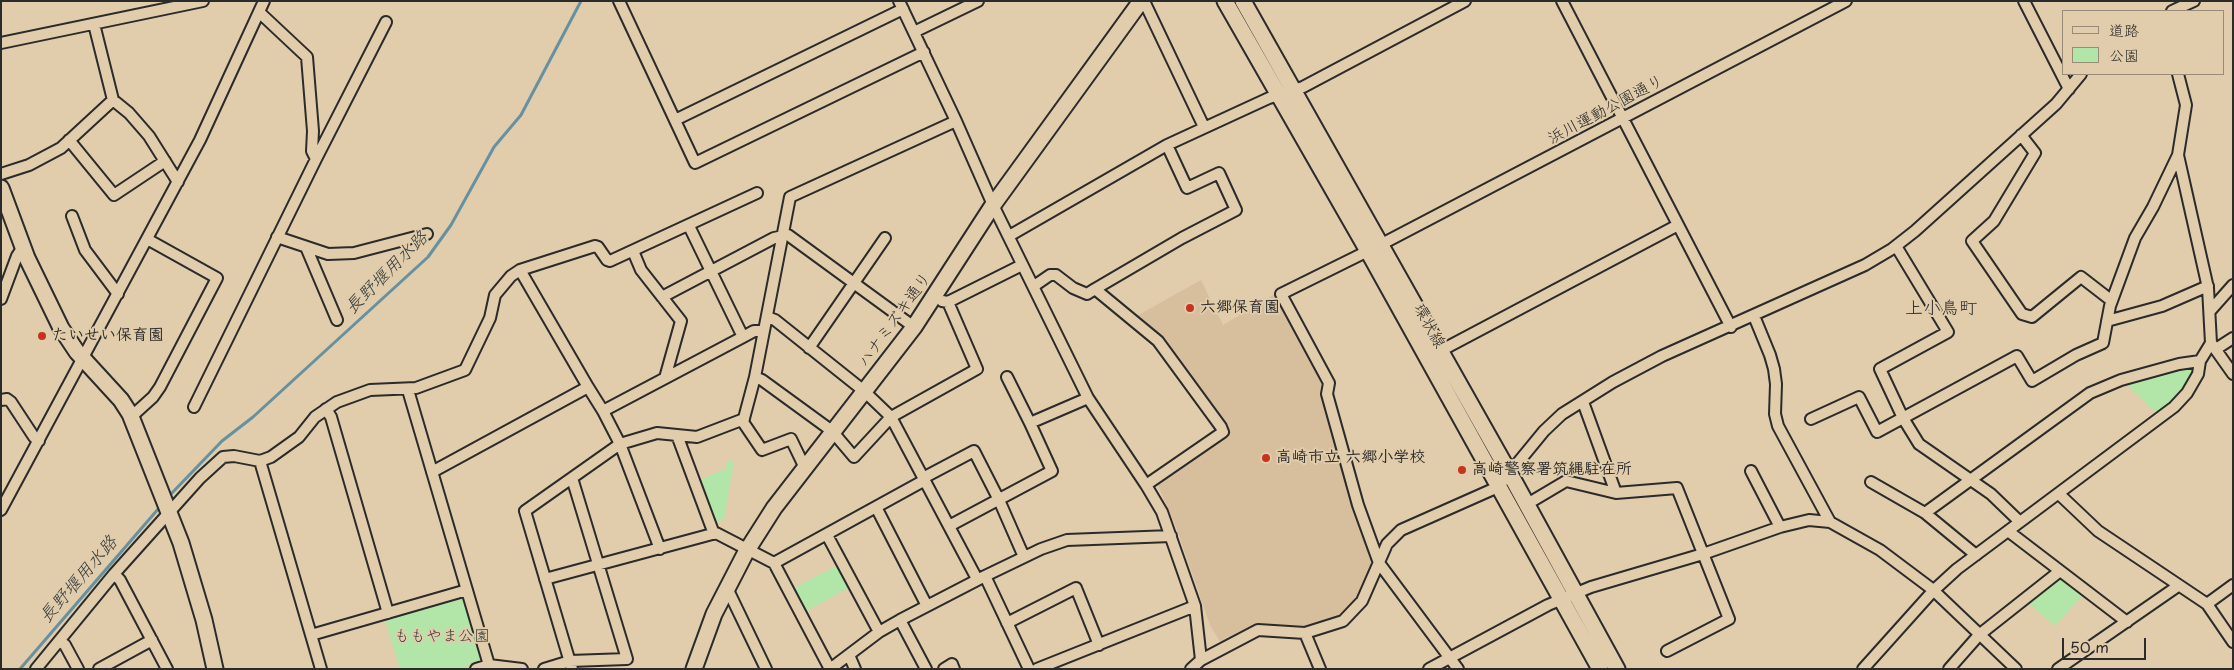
<!DOCTYPE html>
<html>
<head>
<meta charset="utf-8">
<style>
	body { margin:0 }
	#map { position:relative; width:2234px; height:670px; overflow:hidden; background:#e1ccab; font-family:"Playpen Sans","Klee One",sans-serif }
	canvas { display:block }
	.frame { position:absolute; inset:0; border:2px solid #2b2b2b; pointer-events:none }
	.legend { position:absolute; left:2062px; top:10px; width:162px; height:65px; box-sizing:border-box; background:#e1ccab; border:1px solid #988c78; margin:0; padding:6px 9px; list-style:none; font-size:15px; color:#2b2b2b }
	.legend li { display:flex; align-items:center; gap:10px; height:25px }
	.legend b { width:25px; border:1px solid #988c78 }
	.scale { position:absolute; left:2062px; top:638px; width:84px; height:22px; box-sizing:border-box; border:2px solid #2b2b2b; border-top:0; padding-left:6px; font-size:15px; line-height:18px; white-space:nowrap; color:#2b2b2b; -webkit-text-stroke:4px #e1ccab; paint-order:stroke }
</style>
</head>
<body>
<div id="map">
<canvas width="2234" height="670"></canvas>
<div class="frame"></div>
<ul class="legend">
<li><b style="height:6px;background:#e1ccab"></b>道路</li>
<li><b style="height:14px;background:#b2e6a8"></b>公園</li>
</ul>
<div class="scale">50 m</div>
</div>
<script>
const ctx = document.querySelector('canvas').getContext('2d');
ctx.lineJoin = 'round';
function fillPath(path, color) { ctx.fillStyle = color; ctx.fill(path, 'evenodd'); }
const poly = rows => new Path2D(rows.map(r => 'M' + r).join(''));
function strokePath(path, color, width, dash) { ctx.strokeStyle = color; ctx.lineWidth = width; ctx.lineCap = dash ? 'butt' : 'round'; ctx.setLineDash(dash || []); ctx.stroke(path); }
function label(font, color, halo, rows, align = 'center') {
  ctx.font = font + ' "Playpen Sans","Klee One",sans-serif'; ctx.lineWidth = 4; ctx.setLineDash([]); ctx.textBaseline = 'middle'; ctx.strokeStyle = halo; ctx.fillStyle = color; for (const [text, x, y, turn = 0] of rows) {
    ctx.save(); ctx.translate(x, y); ctx.rotate((+turn || 0) * Math.PI / 180); ctx.textAlign = isNaN(turn) ? turn : align; if (halo) ctx.strokeText(text, 0, 0); ctx.fillText(text, 0, 0); ctx.restore();
  }
}
const built = poly([
	[1201,280,1223,325,1275,294,1323,386,1323,397,1354,508,1374,560,1355,605,1336,619,1302,629,1263,626,1222,645,1210,625,1176,527,1157,483,1228,432,1204,397,1135,317]
]);
const green = poly([
	[2190,367,2193,371,2184,387,2169,406,2158,415,2127,385],
	[734,460,724,519,717,522,700,480,727,468,725,463],
	[838,565,850,587,806,611,794,588],
	[2063,576,2084,593,2055,626,2027,602],
	[462,599,466,605,482,656,478,663,457,669,400,669,385,619]
]);
const stream = poly([
	[171,494,222,441,253,417,428,257,451,225,494,147,521,115,581,1],
	[20,669,159,508]
]);
const street = poly([
	[619,1,695,163,924,52],
	[899,1,956,121,993,205,1088,398,1146,485,1162,512,1195,606,1201,660],
	[1144,1,1204,127],
	[1562,1,1731,327],
	[2024,1,2069,89],
	[2172,11,2194,1],
	[259,12,307,57,313,131,312,151,316,159],
	[94,24,113,100,129,113,149,136,178,182],
	[914,32,978,1],
	[1,43,203,1],
	[2178,74,2186,105,2178,155,2208,288,2211,343,2233,374],
	[675,120,903,9],
	[2021,135,2035,153,1994,221,1972,241,2022,314,2032,317,2081,277,2112,301],
	[69,140,114,195,165,161],
	[1,174,29,165,61,148,113,100],
	[72,216,85,250,118,294],
	[689,226,743,337],
	[1009,236,1167,145,1269,98,1303,87,1465,1],
	[277,237,328,254,354,253,427,234],
	[1896,246,1948,332,1880,369,1903,418,1919,444,1991,494,2020,522],
	[306,247,337,320],
	[633,251,641,270,681,321,665,378],
	[520,270,588,387,603,411,620,444,660,549],
	[1034,286,1050,275,1056,275,1073,288,1087,294,1095,289,1158,341,1221,427,1223,432,1146,485],
	[1095,289,1182,238,1236,210,1219,173,1187,188,1167,145],
	[662,297,774,238,788,235,914,327],
	[1,299,17,256,23,247],
	[942,301,948,302,1022,265],
	[2210,311,2233,285],
	[1754,316,1770,355,1774,369,1776,384,1775,414,1778,426,1830,522],
	[767,317,775,320,864,391,891,417,977,579],
	[2107,321,2162,306,2208,286],
	[809,348,885,238],
	[2216,349,2233,338],
	[1440,351,1678,225],
	[755,377,762,380,832,431,854,457,891,417,977,369,948,302],
	[1007,377,1030,423],
	[408,390,489,665],
	[1,400,7,399,11,402,34,437,39,441],
	[1583,402,1616,493],
	[194,407,316,159,386,22],
	[326,409,331,417,388,613],
	[603,411,743,337,754,331,763,331],
	[131,417,153,397,160,387,217,278,147,239],
	[1811,419,1859,397,1877,432,2017,356,2032,381,2076,355,2103,343,2110,306,2135,238,2153,207,2178,155],
	[677,435,714,534],
	[260,461,321,669],
	[804,466,791,439,762,450,743,422,755,377,790,197,956,121],
	[1751,471,1780,527],
	[432,472,588,387],
	[923,478,974,451,999,500,1024,557],
	[1871,482,1925,513,1976,555],
	[2059,494,2098,531,2207,604,2233,642],
	[1534,500,1566,481,1616,493,1677,488,1729,619,1667,651],
	[876,507,927,606],
	[1,510,200,140,264,1],
	[1925,513,2090,393,2121,380,2179,364,2200,361],
	[949,526,1052,471,1030,423,1088,398],
	[2008,531,2127,622],
	[827,535,879,632],
	[774,563,925,480],
	[114,574,120,580,167,669],
	[985,576,1029,669],
	[545,579,716,533,774,563,830,669,879,632,900,620,985,576,1041,549,1067,540,1171,536],
	[727,588,766,669],
	[2207,604,2233,585],
	[900,620,926,669],
	[1007,623,1076,588,1099,645],
	[1305,633,1320,669],
	[311,635,467,590],
	[59,641,65,645,78,669],
	[849,655,855,669],
	[36,669,114,574,200,478,223,457,234,456,260,461,271,457,299,437,315,417,337,402,370,390,416,388,465,370,490,318,495,295,511,276,520,270,595,246,598,247,607,260,610,261,757,193],
	[99,669,152,640],
	[476,669,489,665,522,669],
	[544,669,570,661,627,659,572,478],
	[572,669,525,511,620,444,657,433,697,437,744,419],
	[944,669,952,664,954,669],
	[1037,669,1195,606],
	[1191,669,1201,660,1258,630,1305,633,1343,621,1362,601,1387,544,1401,530,1498,487,1544,431,1562,414,1613,382,1662,356,1865,265,1892,249,1915,231,2056,104,2081,74],
	[1429,669,1548,605,1591,587,1703,554,1780,527,1809,520,1830,522,1880,550,1932,589,2016,669],
	[1458,669,1379,563,1358,505,1327,394,1329,383,1281,294,1380,245,1846,1],
	[1863,669,1933,591,1957,569,2174,407,2187,393,2198,374,2200,361,2211,343],
	[1949,669,1979,635,2060,571],
	[2058,669,2178,586]
]);
const secondary = poly([
	[1225,1,1368,251,1600,669],
	[1243,1,1515,483,1617,669],
	[1,188,27,258,61,328,77,352,121,400,130,414,181,543,204,620,215,669],
	[694,669,714,614,746,552,774,508,914,327,993,205,1141,1]
]);
const markers = [
	[1190,308,5,"#c8321e"],
	[42,336,5,"#c8321e"],
	[1266,458,5,"#c8321e"],
	[1462,470,5,"#c8321e"]
];
const streetNames = [
	["浜川運動公園通り",1606,110,-28],
	["ハナミズキ通り",895,320,-54],
	["環状線",1429,326,61]
];
const poiNames = [
	["六郷保育園",1200,308],
	["たいせい保育園",52,336],
	["高崎市立 六郷小学校",1276,458],
	["高崎警察署筑縄駐在所",1472,470]
];
const parkNames = [
	["ももやま公園",442,637]
];
const waterNames = [
	["長野堰用水路",387,273,-45],
	["長野堰用水路",79,580,-49]
];
const neighbourhoodNames = [
	["上小鳥町",1941,309]
];
fillPath(built, '#d7be9d');
fillPath(green, '#b2e6a8');
strokePath(stream, '#6691a1', 3);
strokePath(street, '#2b2b2b', 14);
strokePath(secondary, '#2b2b2b', 19);
strokePath(street, '#e1ccab', 10);
strokePath(secondary, '#e1ccab', 15);
for (const [x, y, r, color] of markers) { const dot = new Path2D(); dot.arc(x, y, r, 0, 2 * Math.PI); ctx.fillStyle = color; ctx.fill(dot); strokePath(dot, '#e1ccab', 2); }
label('16px', '#2b2b2b', '#e1ccab', streetNames);
label('bold 16px', '#2b2b2b', '#e1ccab', poiNames, 'left');
label('16px', '#383e38', '#e1ccab', parkNames);
label('italic 18px', '#353c3f', '#e1ccab', waterNames);
label('18px', '#2b2b2b', '#e1ccab', neighbourhoodNames);
</script>
</body>
</html>
